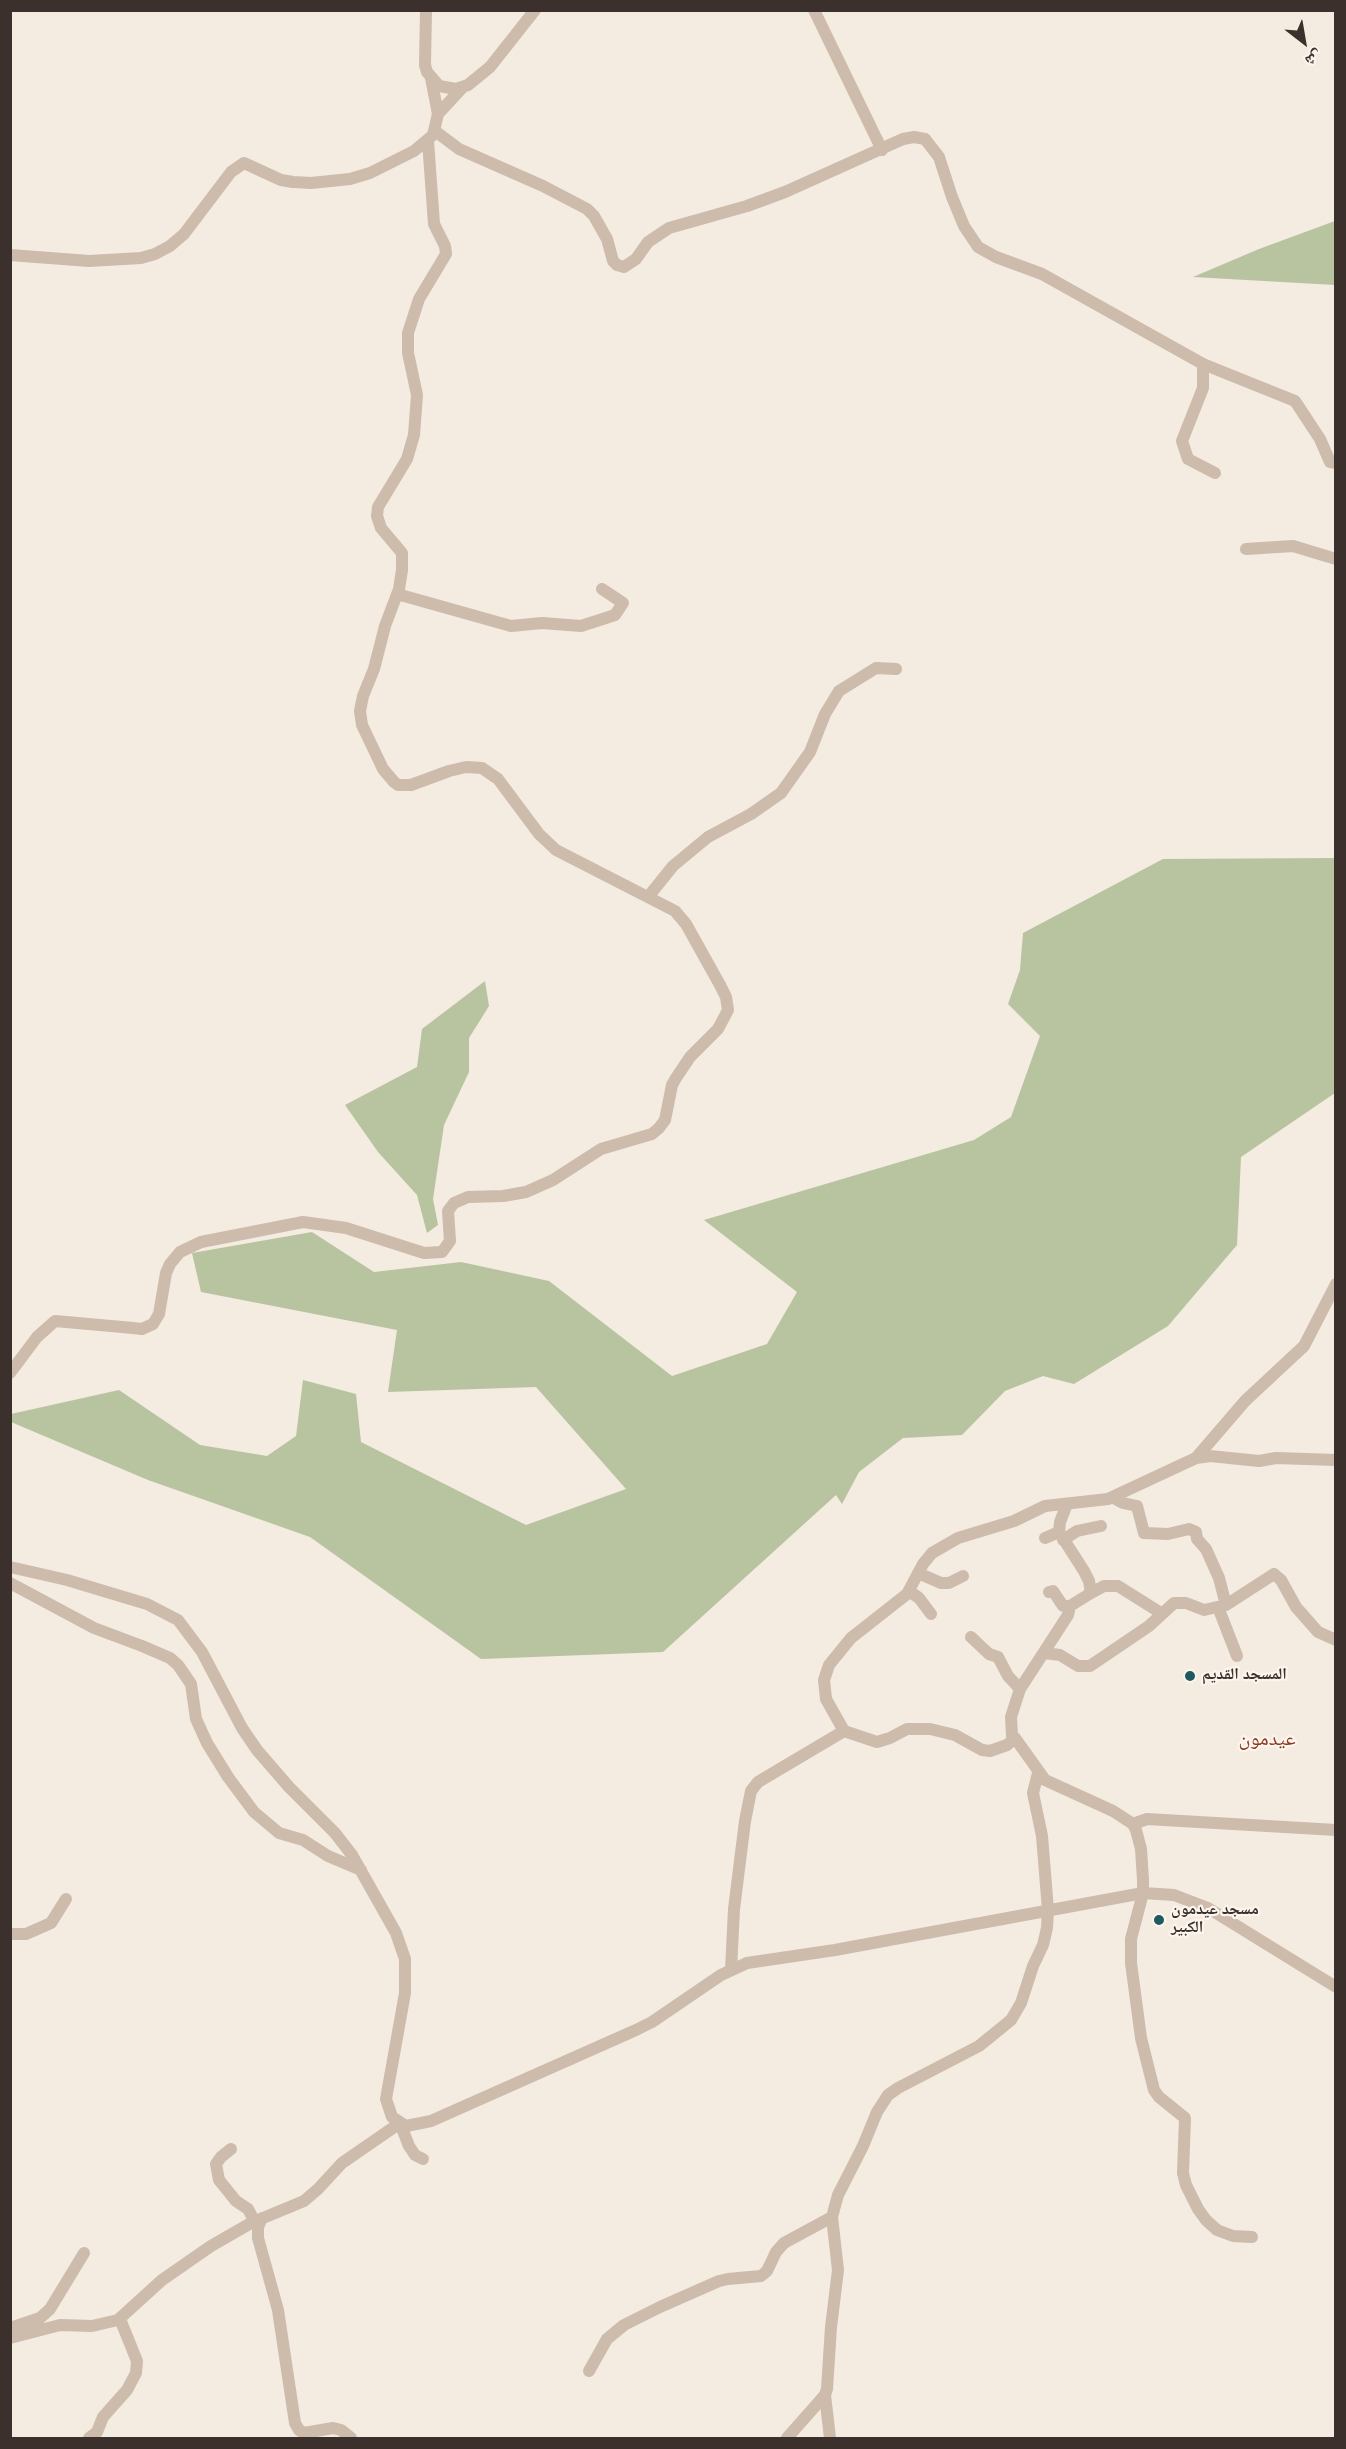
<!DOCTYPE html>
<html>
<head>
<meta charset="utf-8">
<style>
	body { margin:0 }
	#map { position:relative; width:1346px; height:2449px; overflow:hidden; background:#f4ebe1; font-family:Overpass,"Noto Naskh Arabic",sans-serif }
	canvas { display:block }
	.frame { position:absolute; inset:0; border:12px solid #3b302b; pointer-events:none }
	.north { position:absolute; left:1274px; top:12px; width:60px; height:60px; -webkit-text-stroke:4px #fbf5ee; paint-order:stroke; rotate:149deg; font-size:16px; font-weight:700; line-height:24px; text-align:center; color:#3b302b }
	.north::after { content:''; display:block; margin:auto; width:21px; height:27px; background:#3b302b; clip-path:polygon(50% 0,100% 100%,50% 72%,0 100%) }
</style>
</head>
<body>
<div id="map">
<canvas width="1346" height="2449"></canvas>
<div class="frame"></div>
<div class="north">ش</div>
</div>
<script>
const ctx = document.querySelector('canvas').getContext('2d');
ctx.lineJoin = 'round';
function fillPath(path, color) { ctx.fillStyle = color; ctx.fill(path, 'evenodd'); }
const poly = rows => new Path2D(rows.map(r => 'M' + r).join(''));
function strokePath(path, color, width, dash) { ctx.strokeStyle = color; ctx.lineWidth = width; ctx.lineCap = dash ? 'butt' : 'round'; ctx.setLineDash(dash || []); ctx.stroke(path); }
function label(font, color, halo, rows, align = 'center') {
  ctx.font = font + ' Overpass,"Noto Naskh Arabic",sans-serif'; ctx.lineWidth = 4.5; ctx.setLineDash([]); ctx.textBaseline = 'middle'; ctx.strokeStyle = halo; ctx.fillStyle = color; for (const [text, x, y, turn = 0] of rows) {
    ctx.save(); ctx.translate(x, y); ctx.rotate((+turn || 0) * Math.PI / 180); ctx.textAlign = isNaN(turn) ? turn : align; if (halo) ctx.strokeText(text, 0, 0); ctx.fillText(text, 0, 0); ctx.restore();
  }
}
const green = poly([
	[1335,221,1335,285,1193,277,1259,249],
	[1335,858,1335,1093,1241,1157,1237,1245,1168,1326,1074,1384,1043,1376,1005,1391,962,1435,903,1438,859,1472,842,1504,836,1495,663,1652,481,1659,310,1537,148,1480,11,1422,11,1414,119,1390,200,1445,267,1456,296,1436,303,1380,356,1394,361,1442,526,1525,626,1489,536,1387,388,1392,397,1330,201,1292,192,1253,312,1232,374,1272,461,1262,549,1281,672,1376,767,1344,797,1292,704,1220,974,1140,1011,1117,1040,1036,1008,1004,1020,970,1023,933,1163,859],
	[485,981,489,1006,469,1038,469,1072,444,1125,433,1199,438,1225,427,1233,417,1195,378,1152,345,1105,417,1067,422,1029]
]);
const minor = poly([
	[426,10,425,65,427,72,439,86,456,89,468,85,490,67,535,10],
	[814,10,882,150],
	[438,114,463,87],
	[435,131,459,149,543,186,587,209,594,216,607,239,613,261,617,265,624,267,636,259,648,242,669,228,747,206,785,192,903,139,914,137,925,139,939,157,952,197,964,226,978,247,996,257,1042,274,1203,364,1203,388,1182,441,1188,459,1215,473],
	[10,255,89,261,141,258,155,254,170,246,184,234,231,172,244,163,281,180,293,182,311,183,350,179,370,173,414,151,433,135,438,114,431,78],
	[1203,364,1295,401,1320,439,1330,462,1336,463],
	[1246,549,1293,546,1336,559],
	[397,594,511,626,542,623,581,626,615,615,623,603,602,589],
	[648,897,673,866,708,837,751,814,781,793,810,752,825,714,839,691,876,668,896,669],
	[10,1373,37,1337,55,1321,133,1328,142,1329,153,1324,159,1314,166,1273,170,1264,180,1252,201,1242,303,1222,346,1228,424,1253,442,1252,450,1241,448,1211,454,1203,468,1197,503,1196,526,1192,553,1180,601,1149,652,1134,659,1128,665,1120,672,1085,676,1078,690,1057,718,1029,728,1010,726,997,720,985,686,924,675,911,556,850,539,834,498,779,482,768,466,767,449,771,411,785,398,785,394,782,383,769,362,725,360,711,363,696,374,669,385,626,399,589,402,570,402,553,381,528,377,516,378,507,407,459,414,435,417,395,408,353,408,333,419,299,446,254,445,246,434,224,428,141],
	[1196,1458,1210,1456,1259,1461,1276,1458,1336,1460],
	[1112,1497,1123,1503,1137,1506,1144,1533,1168,1534,1189,1529,1196,1532,1197,1539,1206,1549,1219,1578,1226,1605],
	[1045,1538,1059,1532],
	[1063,1540,1077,1531,1101,1526],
	[10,1567,67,1580,147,1604,178,1620,202,1652,242,1728,257,1750,289,1787,335,1833,352,1855,396,1933,405,1959,405,1993,386,2099,392,2117,406,2126,431,2121,636,2030,652,2022,721,1975,747,1963,835,1950,1143,1893,1174,1895,1208,1908,1336,1987],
	[918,1573,941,1583,949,1583,963,1576],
	[10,1583,94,1628,142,1646,170,1658,178,1665,191,1684,196,1719,207,1743,228,1777,254,1812,279,1833,303,1840,328,1856,361,1870],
	[909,1591,919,1598,931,1614],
	[1049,1592,1053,1591,1063,1606,1070,1606],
	[1091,1593,1104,1586,1118,1586,1161,1613],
	[1218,1607,1237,1656],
	[971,1637,989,1654,998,1657,1008,1676,1020,1689],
	[1044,1653,1060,1655,1078,1666,1090,1666,1149,1626,1174,1603,1186,1603,1204,1610,1226,1605,1274,1574,1281,1580,1296,1607,1318,1632,1336,1640],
	[844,1731,826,1699,824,1680,829,1665,851,1638,907,1594,923,1564,932,1553,958,1538,1014,1521,1045,1506,1108,1499,1196,1458,1245,1401,1304,1346,1336,1284],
	[1015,1738,1012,1736,1011,1717,1020,1689,1068,1615,1070,1606,1091,1593,1089,1581,1084,1571,1059,1532,1060,1522,1067,1504],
	[1133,1824,1147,1819,1336,1830],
	[10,1934,26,1934,51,1923,66,1899],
	[731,1970,734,1909,745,1821,751,1791,758,1782,844,1731,877,1742,890,1738,907,1729,930,1729,955,1735,982,1750,990,1751,1007,1745,1015,1738,1045,1780,1113,1811,1133,1824,1136,1830,1141,1849,1143,1880,1143,1893,1131,1939,1131,1963,1141,2038,1154,2090,1159,2097,1185,2118,1183,2173,1186,2185,1198,2209,1206,2220,1217,2230,1233,2236,1252,2237],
	[231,2149,221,2157,216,2164,219,2180,236,2201,248,2209,255,2222],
	[262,2218,258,2227,258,2238,278,2310,295,2423,299,2430,304,2433,333,2428,341,2430,351,2438],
	[10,2328,40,2318,50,2309,84,2253],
	[10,2338,60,2325,92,2326,118,2320,162,2280,211,2246,251,2223,304,2201,318,2189,342,2163,400,2123,409,2146,415,2155,423,2159],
	[589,2371,607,2339,624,2325,660,2307,719,2281,728,2279,761,2276,767,2271,776,2252,784,2243,832,2217],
	[825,2395,830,2438],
	[89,2438,97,2432,103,2417,127,2390,136,2373,137,2361,120,2319],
	[787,2438,825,2395,827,2389,831,2327,838,2270,832,2217,838,2195,863,2146,877,2112,888,2095,898,2088,979,2046,1011,2020,1021,2003,1033,1966,1043,1945,1047,1928,1048,1910,1042,1836,1033,1793,1038,1773]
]);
const markers = [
	[1190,1676,6,"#1f5a5e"],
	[1159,1920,6,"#1f5a5e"]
];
const poiNames = [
	["المسجد القديم",1202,1676],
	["مسجد عيدمون",1171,1911],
	["الكبير",1171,1929]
];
const quarterNames = [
	["عيدمون",1267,1741]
];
fillPath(green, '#b8c4a0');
strokePath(minor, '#cdbbac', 12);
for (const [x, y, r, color] of markers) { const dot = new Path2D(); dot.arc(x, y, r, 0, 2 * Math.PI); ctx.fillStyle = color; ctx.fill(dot); strokePath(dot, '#fbf5ee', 2); }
label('bold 16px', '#3b302b', '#fbf5ee', poiNames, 'left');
label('20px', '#8c3b22', '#fbf5ee', quarterNames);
</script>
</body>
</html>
